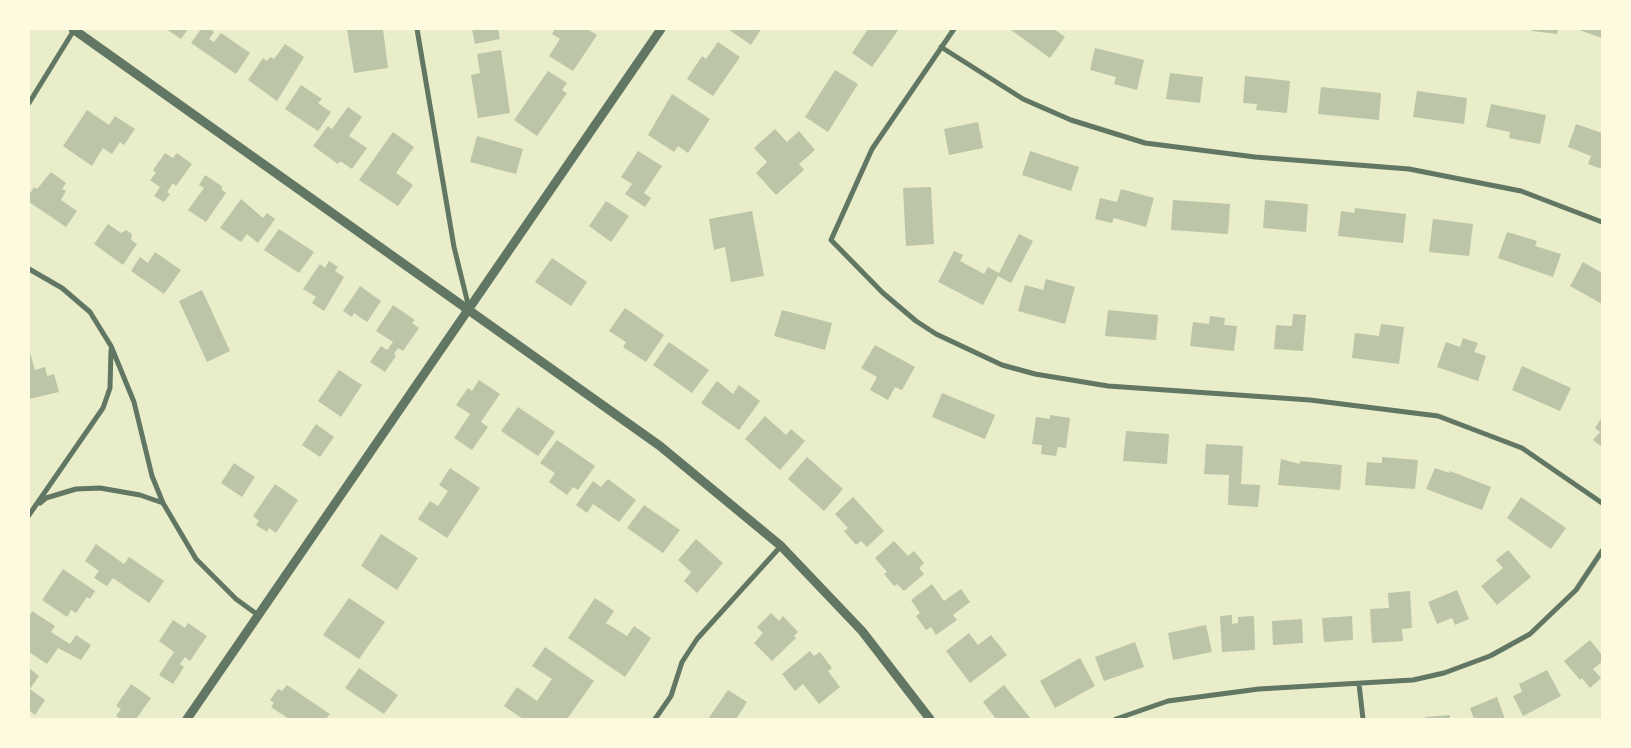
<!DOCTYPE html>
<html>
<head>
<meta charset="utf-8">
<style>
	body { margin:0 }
	#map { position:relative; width:1631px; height:748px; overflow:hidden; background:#e9edc9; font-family:Rubik,sans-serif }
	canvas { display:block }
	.frame { position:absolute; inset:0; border:30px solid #fefae0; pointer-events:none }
</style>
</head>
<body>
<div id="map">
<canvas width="1631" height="748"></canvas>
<div class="frame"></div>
</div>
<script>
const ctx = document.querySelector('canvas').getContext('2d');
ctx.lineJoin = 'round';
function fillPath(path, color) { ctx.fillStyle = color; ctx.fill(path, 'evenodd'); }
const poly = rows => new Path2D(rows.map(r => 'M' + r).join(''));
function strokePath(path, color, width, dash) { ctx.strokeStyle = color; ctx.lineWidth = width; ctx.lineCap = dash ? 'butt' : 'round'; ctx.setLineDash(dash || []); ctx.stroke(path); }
const building = poly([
	[166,29,188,29,181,39],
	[201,29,210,29,214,32,209,39,214,42,221,33,250,53,236,74,191,43],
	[347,29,383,29,388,68,354,73],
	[472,29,498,29,500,39,475,44],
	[555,29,587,29,597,35,573,71,549,56,560,39,552,34],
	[728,29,761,29,751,45],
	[868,29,899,29,872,67,852,53],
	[1012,29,1054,29,1065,37,1050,58,1011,30],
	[1532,29,1558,29,1557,34,1532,31],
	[1576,29,1602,29,1602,38],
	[718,42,740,57,713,96,687,79,702,56,706,59],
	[285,44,304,57,277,101,248,80,263,58,267,61,270,57,274,59],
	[1095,48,1144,60,1137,90,1114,84,1116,77,1090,70],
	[501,50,510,113,478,118,471,75,480,73,477,54],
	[835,70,858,84,828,132,805,117],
	[548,71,567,83,562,90,567,93,537,136,514,120],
	[1170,73,1203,77,1200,103,1166,99],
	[1245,76,1290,81,1287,113,1256,110,1257,104,1243,103],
	[301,85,322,99,318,103,331,112,318,131,285,109],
	[1321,87,1381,93,1379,120,1318,114],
	[1417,91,1467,98,1464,124,1413,117],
	[672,94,710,119,688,153,678,146,674,152,648,135],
	[1491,104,1546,115,1540,144,1509,138,1510,132,1486,127],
	[348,107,362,117,349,136,367,148,352,169,340,161,338,164,313,146,328,126,332,129],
	[87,110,109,125,115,116,135,129,124,145,120,142,112,154,103,148,92,166,63,146],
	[978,122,983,148,949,155,944,129],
	[1576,124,1602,133,1602,169,1588,164,1591,156,1568,147],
	[775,129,787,142,799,131,815,150,799,164,804,170,776,195,756,173,767,162,754,148],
	[393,132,414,147,396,173,413,185,398,206,359,180],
	[477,136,523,149,516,174,470,162],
	[638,151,662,166,644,193,651,198,645,207,625,194,632,184,621,177],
	[1030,151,1079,167,1071,191,1022,175],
	[165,153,173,158,177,153,192,164,176,186,173,183,167,192,170,194,164,202,154,196,160,187,150,180,156,173,153,170],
	[51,172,66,183,62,189,66,191,61,200,77,211,66,227,29,202,29,195,34,187,37,189],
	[205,175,223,187,221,189,226,193,206,222,188,210,204,188,199,185],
	[931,187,934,244,906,246,903,188],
	[1121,189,1154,198,1146,227,1114,218,1112,223,1095,219,1100,198,1117,202],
	[241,199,263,218,267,213,275,219,258,243,247,234,241,242,220,228],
	[1173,200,1230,204,1228,234,1171,230],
	[1265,200,1308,204,1306,232,1263,228],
	[606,201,629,216,611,242,589,226],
	[1355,208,1406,214,1403,243,1338,236,1341,211,1354,213],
	[752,211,764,276,731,282,725,247,714,250,709,219],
	[1433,219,1473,224,1469,256,1429,252],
	[108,224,121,233,126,230,132,234,131,240,137,244,123,265,94,244],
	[279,229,314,252,299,273,264,250],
	[1507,232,1537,241,1535,246,1561,254,1553,277,1498,258],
	[1019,234,1033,241,1011,283,998,276,983,305,938,282,954,251,963,255,960,261,984,274,988,267,999,273],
	[155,252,181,270,164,294,131,271,140,257,148,263],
	[552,258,587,282,571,306,535,282],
	[329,261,338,267,335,271,344,277,324,311,312,303,316,297,303,289,320,264,325,268],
	[1583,262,1602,273,1602,304,1570,286],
	[1046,279,1075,287,1065,324,1018,311,1025,285,1043,290],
	[360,286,381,301,367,322,354,313,352,317,343,311],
	[202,290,230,351,207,362,179,301],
	[393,305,415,320,412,323,419,328,403,351,398,348,394,354,396,356,385,372,370,362,381,346,387,350,393,342,376,331],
	[625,308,664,335,646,362,623,347,626,342,609,331],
	[782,310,832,323,825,350,774,336],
	[1108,310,1158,315,1156,340,1105,336],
	[1293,314,1306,315,1303,351,1274,349,1276,325,1292,326],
	[1210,316,1225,318,1224,325,1237,326,1234,351,1190,346,1193,322,1209,324],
	[1381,324,1404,327,1399,364,1352,358,1355,333,1379,336],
	[1463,338,1478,343,1474,352,1486,356,1478,381,1437,367,1446,342,1460,347],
	[669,342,709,370,692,393,653,365],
	[875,345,915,367,902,390,895,387,888,400,870,390,877,377,861,368],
	[29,349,35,370,45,367,47,376,54,374,59,392,29,399],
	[1522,366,1571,388,1560,411,1512,390],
	[339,370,362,385,341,417,318,401],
	[479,380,500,394,481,422,488,427,472,450,454,438,470,414,456,405,468,388,472,391],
	[717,381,733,394,739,385,760,401,739,430,701,403],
	[942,393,995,415,985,439,932,417],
	[518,407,555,432,538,456,501,431],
	[1050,415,1070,418,1066,448,1058,447,1056,456,1041,454,1042,445,1032,444,1036,417,1050,419],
	[765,416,786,435,791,429,805,441,780,470,745,439],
	[1602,417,1602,447,1593,440,1600,432,1595,428],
	[316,424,334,437,320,457,302,445],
	[1126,431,1169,434,1167,464,1123,461],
	[557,440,595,466,578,490,573,487,567,495,549,482,555,473,540,463],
	[1206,444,1243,446,1241,484,1260,485,1258,507,1228,505,1229,475,1204,474],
	[807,457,843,489,824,511,788,479],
	[1382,457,1418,460,1415,489,1365,485,1367,462,1382,463],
	[1281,459,1300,464,1300,461,1342,465,1340,490,1278,485],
	[234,463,255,477,242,497,221,483],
	[450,468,480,488,447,538,418,519,430,501,438,506,448,491,439,485],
	[1435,468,1449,473,1450,471,1491,487,1482,510,1426,489],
	[608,479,636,500,619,522,593,504,587,513,576,505,593,481,601,487],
	[275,484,298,500,276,533,269,528,267,532,256,525,259,521,253,516],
	[853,497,884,531,867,547,861,541,856,545,844,531,848,528,835,514],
	[1521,497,1566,528,1551,549,1507,518],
	[644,505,680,530,663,553,627,528],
	[381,534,418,558,397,590,361,566],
	[696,539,723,563,697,593,684,581,691,572,678,560],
	[894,541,908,556,914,551,924,563,919,568,924,574,904,591,897,584,894,586,884,574,887,572,875,558],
	[96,544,124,564,129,557,164,581,149,603,113,578,107,586,94,578,99,571,85,561],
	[1508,550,1531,577,1497,605,1481,586,1503,568,1496,560],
	[63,569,95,591,90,599,87,597,76,613,71,610,67,617,42,600],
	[932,584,944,601,961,589,970,602,953,615,957,620,936,635,931,627,926,630,916,616,920,613,911,600],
	[1457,590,1469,619,1455,625,1452,618,1437,624,1428,602],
	[1410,591,1412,628,1402,629,1403,641,1372,643,1370,609,1389,608,1388,593],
	[349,598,385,622,359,659,323,635],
	[595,598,614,611,606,623,627,636,634,626,651,638,625,677,568,638],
	[32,611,55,626,51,632,70,644,76,635,91,645,81,660,58,648,47,664,29,652,29,617],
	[771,613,779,621,783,616,798,632,794,636,796,638,772,661,754,643,763,633,757,627],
	[1232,615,1232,624,1238,623,1238,617,1254,616,1255,650,1222,652,1220,616],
	[1352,616,1353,640,1324,642,1322,618],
	[1302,619,1303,643,1273,645,1272,621],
	[173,620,185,628,188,623,207,636,190,661,185,657,180,664,184,667,173,684,159,675,174,652,159,641],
	[1206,625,1212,652,1173,660,1168,633],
	[969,633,978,645,991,635,1007,655,970,683,946,651],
	[1590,640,1602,655,1602,662,1593,669,1601,678,1590,688,1582,678,1580,680,1564,661],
	[1135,642,1144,667,1104,681,1095,657],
	[545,647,594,681,567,719,523,719,504,706,517,687,537,701,552,679,532,666],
	[810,651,814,656,820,652,832,668,828,671,840,687,819,704,803,684,795,691,782,674],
	[1080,658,1095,686,1055,708,1040,681],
	[29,668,39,676,30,689,45,700,35,715,29,710],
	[359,668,398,695,384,714,345,688],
	[1547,670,1561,696,1523,716,1513,696,1522,692,1519,684],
	[131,684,151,698,136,719,121,719,116,716,121,709,116,706],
	[287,685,330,714,326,719,289,719,271,707,274,703,270,700,278,689,282,691],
	[1004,685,1031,719,996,719,983,702],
	[728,690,747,702,736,719,708,719],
	[1497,697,1505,719,1474,719,1470,708],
	[1450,715,1450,719,1425,719,1425,717]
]);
const minor = poly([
	[417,29,454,247,469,308],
	[954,29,872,149,831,240,883,293,916,321,936,334,1002,365,1035,374,1108,386,1310,400,1438,416,1522,448,1602,503],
	[941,47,1023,99,1071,120,1145,143,1255,157,1409,169,1521,191,1602,222],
	[29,103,74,30],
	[29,269,62,288,90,312,111,346,134,402,152,476,163,503,196,559,236,599,258,615],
	[40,503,46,498,76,489,100,488,140,495,163,503],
	[29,515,103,408,110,388,111,350],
	[1359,684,1363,719],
	[655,719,671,696,682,662,697,639,781,546],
	[1116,719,1168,701,1259,689,1413,680,1444,673,1490,656,1530,634,1576,590,1602,551]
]);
const tertiary = poly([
	[73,29,660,446,781,546,862,631,930,719],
	[187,719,661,29]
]);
fillPath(building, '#bcc5a7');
strokePath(minor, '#617663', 5);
strokePath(tertiary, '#617663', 9);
</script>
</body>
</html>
